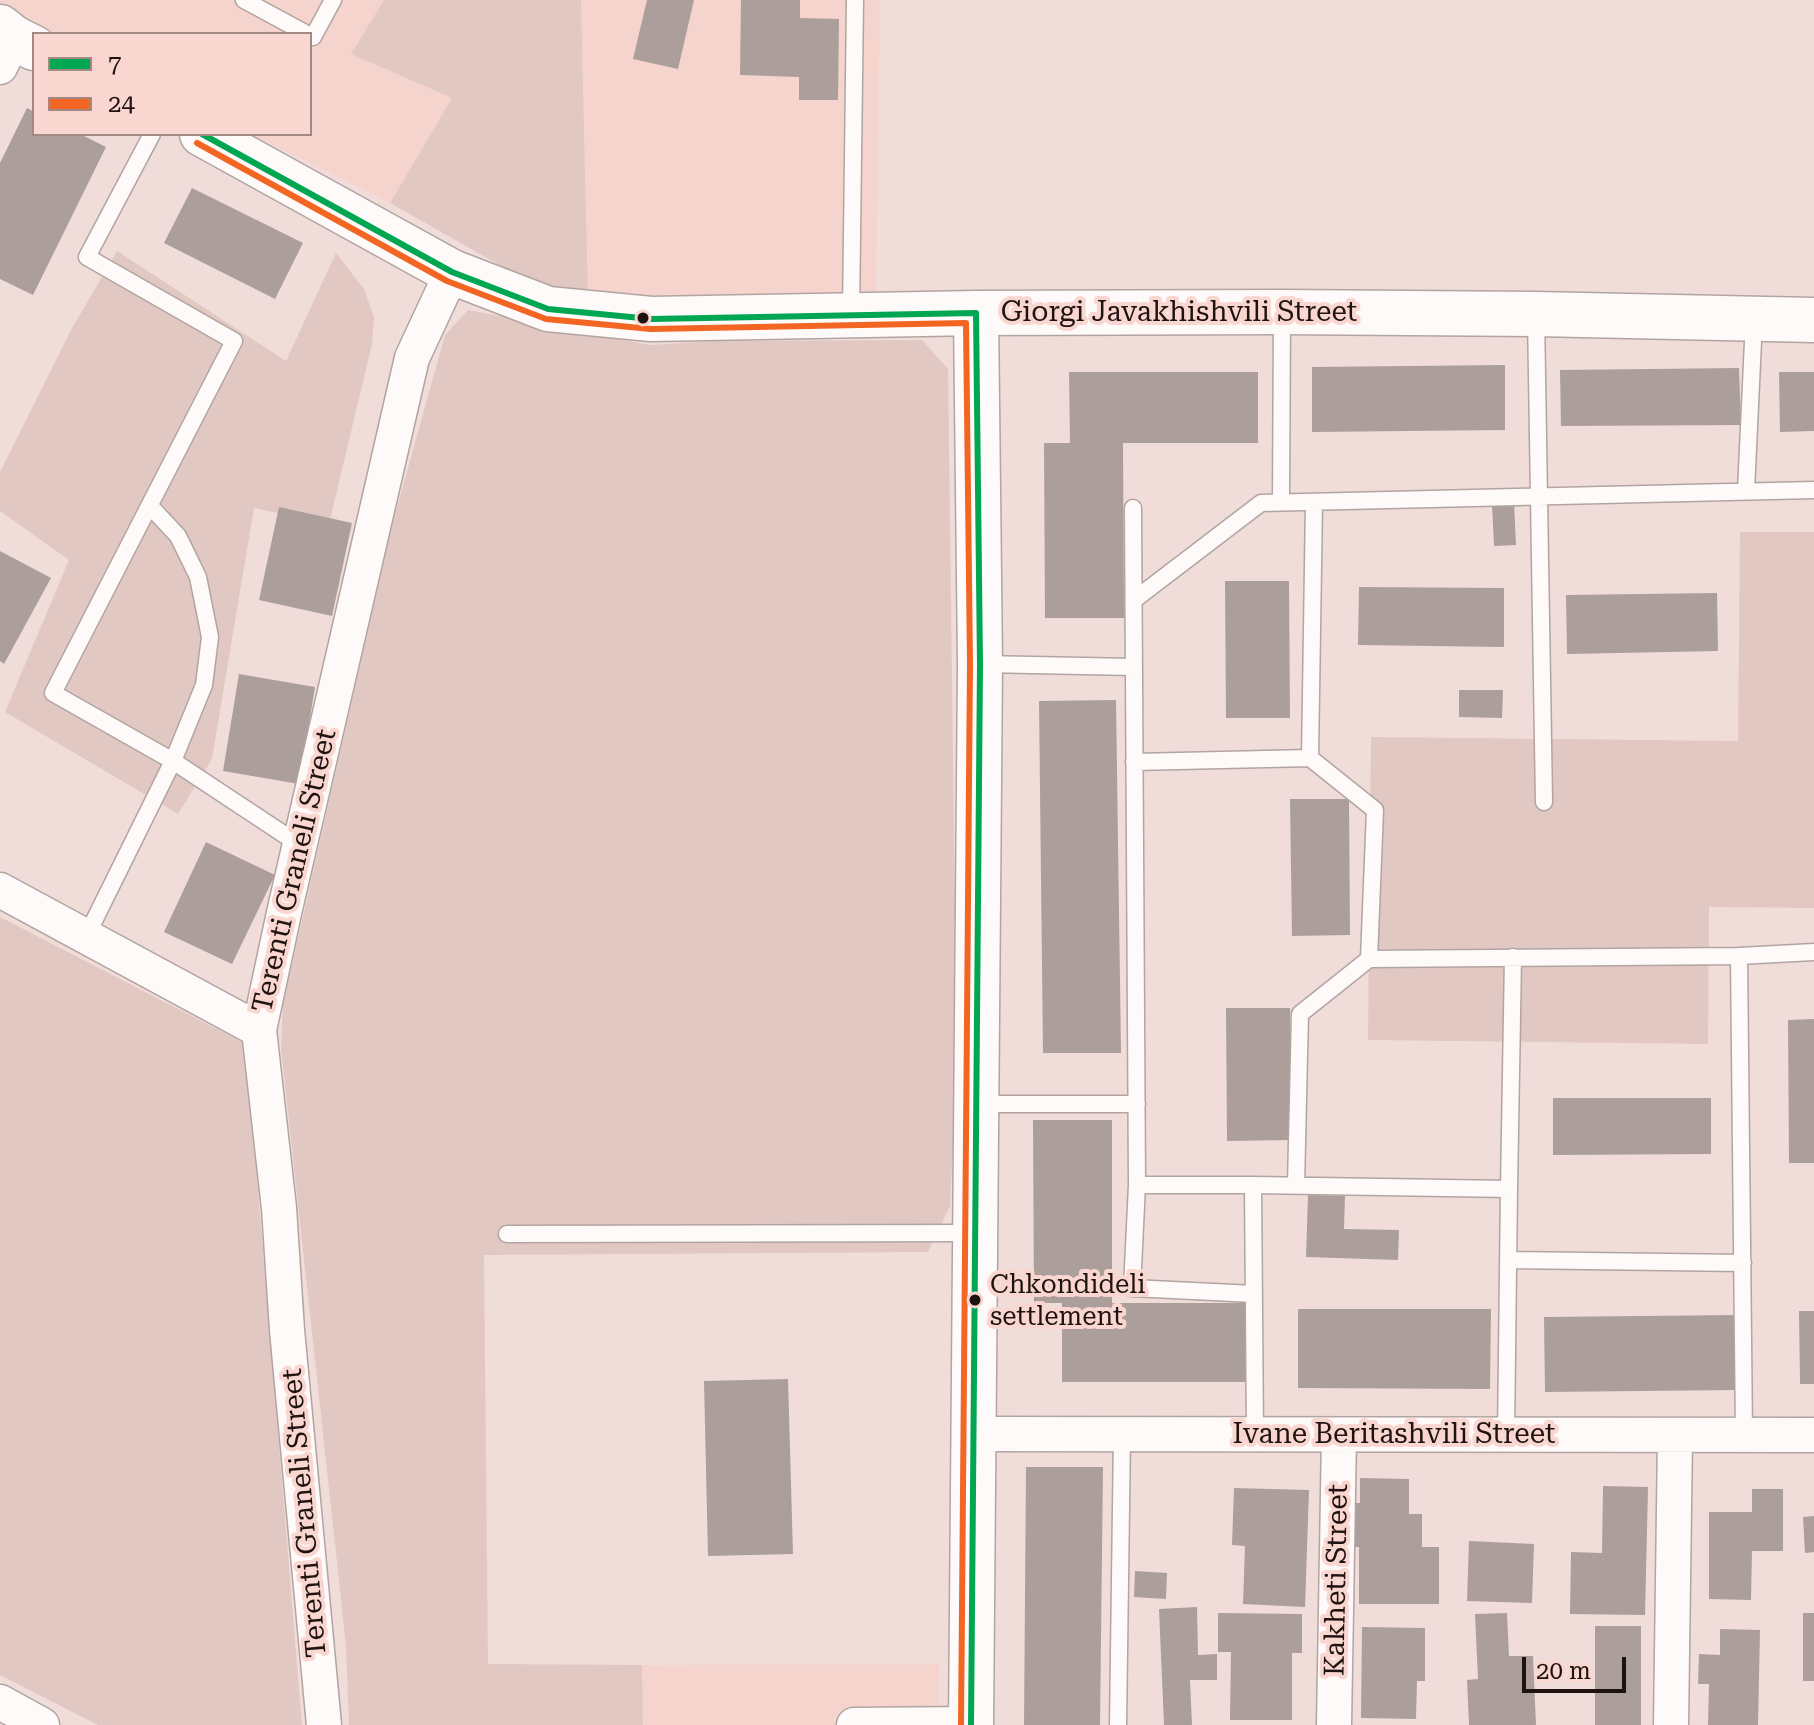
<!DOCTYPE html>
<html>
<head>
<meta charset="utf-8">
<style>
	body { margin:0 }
	#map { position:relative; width:1814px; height:1725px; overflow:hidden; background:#f0ddd9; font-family:"Roboto Serif",serif }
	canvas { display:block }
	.legend { position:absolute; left:32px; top:32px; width:280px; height:104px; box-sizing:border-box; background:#f9d7d0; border:2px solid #a28984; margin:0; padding:10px 14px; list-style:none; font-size:24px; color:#1f1311 }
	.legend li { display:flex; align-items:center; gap:16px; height:40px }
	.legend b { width:40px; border:2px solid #a28984 }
	.scale { position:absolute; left:1522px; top:1657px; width:104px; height:36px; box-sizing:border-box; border:4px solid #1f1311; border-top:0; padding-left:10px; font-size:24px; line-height:28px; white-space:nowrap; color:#1f1311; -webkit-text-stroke:6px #f9d7d0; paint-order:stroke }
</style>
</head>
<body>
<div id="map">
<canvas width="1814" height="1725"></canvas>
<ul class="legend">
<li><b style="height:10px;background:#00a651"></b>7</li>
<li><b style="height:10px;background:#f26522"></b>24</li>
</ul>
<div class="scale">20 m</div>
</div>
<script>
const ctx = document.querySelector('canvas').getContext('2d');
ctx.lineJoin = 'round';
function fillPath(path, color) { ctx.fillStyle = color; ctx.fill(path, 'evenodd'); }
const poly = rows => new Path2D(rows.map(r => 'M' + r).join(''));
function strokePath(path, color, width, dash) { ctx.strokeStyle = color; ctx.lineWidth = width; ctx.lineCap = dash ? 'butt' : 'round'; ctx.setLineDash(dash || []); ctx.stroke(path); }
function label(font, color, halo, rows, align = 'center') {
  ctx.font = font + ' "Roboto Serif",serif'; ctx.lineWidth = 8; ctx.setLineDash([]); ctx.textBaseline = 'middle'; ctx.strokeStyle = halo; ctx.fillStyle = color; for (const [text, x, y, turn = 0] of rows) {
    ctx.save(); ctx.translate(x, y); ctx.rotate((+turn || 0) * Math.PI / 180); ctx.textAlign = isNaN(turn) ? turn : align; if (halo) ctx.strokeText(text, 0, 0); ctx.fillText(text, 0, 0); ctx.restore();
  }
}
const built = poly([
	[0,0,384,0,351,54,452,98,390,203,250,134,310,134,310,34,46,34,0,11],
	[581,0,880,0,876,296,588,299],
	[939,1664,938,1725,643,1725,642,1665]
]);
const green = poly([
	[384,0,581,0,588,299,533,284,390,203,452,98,351,54],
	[117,251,286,361,336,253,364,289,374,317,372,344,329,524,254,508,212,759,178,814,5,712,69,560,0,511,0,472,71,330],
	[468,310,650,345,716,341,922,340,948,369,957,1064,950,1206,928,1252,484,1255,488,1664,642,1665,643,1725,349,1725,346,1645,281,1048,283,1004,391,529,445,335],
	[1740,532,1814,532,1814,908,1709,907,1708,1044,1368,1040,1371,737,1738,741],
	[0,917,246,1044,302,1725,98,1725,0,1675]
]);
const building = poly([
	[647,0,694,0,678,69,633,59],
	[741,0,800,0,800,18,839,19,838,100,799,100,799,77,740,75],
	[27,108,34,112,34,134,80,134,106,147,33,295,0,279,0,163],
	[192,188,303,243,275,299,164,243],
	[1505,365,1505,430,1312,432,1312,367],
	[1739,368,1741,425,1561,426,1560,370],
	[1069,372,1258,372,1258,443,1123,443,1124,618,1045,618,1044,443,1070,443],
	[1779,372,1814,372,1814,431,1780,432],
	[1514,503,1516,545,1494,546,1492,504],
	[279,507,352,523,332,616,259,600],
	[0,551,51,578,4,664,0,661],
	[1225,581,1289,581,1290,718,1226,718],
	[1359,587,1504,588,1504,647,1358,645],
	[1717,593,1718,651,1567,654,1566,595],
	[239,674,315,687,299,784,223,771],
	[1459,690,1503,690,1502,718,1459,717],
	[1116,700,1121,1053,1043,1053,1039,701],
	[1290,799,1349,799,1350,935,1292,936],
	[206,842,275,875,232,964,164,932],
	[1226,1008,1290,1008,1291,1140,1227,1141],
	[1814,1019,1814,1163,1789,1163,1788,1020],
	[1553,1098,1711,1098,1711,1154,1553,1155],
	[1033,1120,1112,1120,1112,1303,1248,1303,1249,1382,1062,1382,1062,1303,1034,1303],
	[1308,1195,1345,1196,1344,1229,1399,1230,1398,1260,1306,1257],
	[1298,1309,1491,1309,1490,1389,1298,1388],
	[1799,1311,1814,1311,1814,1384,1800,1384],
	[1737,1315,1738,1390,1545,1392,1544,1317],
	[788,1379,793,1554,708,1556,704,1381],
	[1026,1467,1103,1467,1100,1725,1024,1725],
	[1360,1478,1409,1479,1409,1514,1422,1514,1422,1547,1439,1547,1439,1604,1359,1604,1359,1547,1351,1547,1350,1503,1360,1503],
	[1603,1486,1648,1487,1645,1615,1570,1614,1571,1552,1602,1553],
	[1234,1488,1309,1490,1305,1607,1243,1604,1245,1546,1232,1545],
	[1752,1489,1783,1489,1783,1551,1752,1551,1751,1600,1709,1599,1709,1512,1752,1512],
	[1814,1516,1814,1552,1805,1553,1803,1517],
	[1469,1541,1534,1544,1532,1603,1467,1601],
	[1135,1571,1167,1573,1166,1599,1134,1597],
	[1197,1607,1198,1655,1217,1654,1217,1680,1190,1680,1192,1725,1164,1725,1159,1609],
	[1218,1613,1302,1614,1302,1653,1292,1653,1292,1720,1230,1720,1231,1652,1218,1652],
	[1507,1613,1509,1656,1533,1656,1536,1725,1469,1725,1467,1680,1478,1679,1475,1614],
	[1803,1613,1814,1613,1814,1681,1803,1681],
	[1595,1626,1641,1626,1641,1725,1595,1725],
	[1362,1627,1425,1628,1425,1681,1417,1681,1416,1719,1361,1718],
	[1720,1629,1760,1630,1758,1725,1708,1725,1709,1684,1698,1684,1699,1654,1720,1655]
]);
const lane = poly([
	[244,0,307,34],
	[310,35,313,37,333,0],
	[851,314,855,0],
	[1536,315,1544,802],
	[1746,491,1754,320],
	[1281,502,1282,314],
	[1314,502,1310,758,1375,810,1369,959],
	[150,506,178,536,198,577,210,637,204,685,173,761,300,845],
	[1133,508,1137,1185,1253,1185,1255,1435],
	[1134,600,1261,503,1814,490],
	[981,664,1134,667],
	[1134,762,1310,758],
	[86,937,173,761,53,693,234,341,87,257,152,134],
	[1739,956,1814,952],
	[978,1104,1137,1104],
	[1137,1185,1132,1288,1254,1294],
	[1253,1185,1509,1189,1506,1435],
	[1296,1185,1300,1014,1369,959,1739,956,1744,1435],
	[1509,1189,1513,957],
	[507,1234,974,1233],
	[1508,1260,1743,1263],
	[1118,1725,1122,1435]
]);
const street = poly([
	[0,67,14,38],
	[0,890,259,1030],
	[973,1434,1814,1435],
	[0,1702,42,1725],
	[324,1725,287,1330,279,1208,259,1030,284,913,412,358,452,272],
	[854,1725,971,1724],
	[1334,1725,1339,1435],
	[1671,1725,1675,1436]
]);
const secondary = poly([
	[0,27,14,38,34,48],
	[202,134,452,272,548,309,651,319,976,313,1282,312,1536,314,1814,320],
	[971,1725,980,664,976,313]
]);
const bus1 = poly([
	[202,134,452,272,548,309,651,319,976,313,980,664,971,1725]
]);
const bus2 = poly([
	[197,143,447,281,546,319,651,329,966,323,970,664,961,1725]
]);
const markers = [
	[643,318,7,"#1f1311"],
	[975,1300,7,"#1f1311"]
];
const busNames = [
	["Chkondideli",990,1285],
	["settlement",990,1317]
];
const streetNames = [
	["Giorgi Javakhishvili Street",1179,313],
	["Terenti Graneli Street",295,871,-77],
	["Ivane Beritashvili Street",1394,1435],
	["Terenti Graneli Street",305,1513,-95],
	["Kakheti Street",1337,1580,-89]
];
fillPath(built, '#f4d4cd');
fillPath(green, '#e2c8c3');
fillPath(building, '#ac9e9b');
strokePath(lane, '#b2a4a1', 19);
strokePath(street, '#b2a4a1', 37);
strokePath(secondary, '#b2a4a1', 47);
strokePath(lane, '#fdfaf9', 16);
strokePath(street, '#fdfaf9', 34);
strokePath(secondary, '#fdfaf9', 44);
strokePath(bus1, '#00a651', 6);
strokePath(bus2, '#f26522', 6);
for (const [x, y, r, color] of markers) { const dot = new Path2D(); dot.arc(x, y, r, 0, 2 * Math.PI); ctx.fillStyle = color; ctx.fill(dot); strokePath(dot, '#f9d7d0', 3); }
label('26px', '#1f1311', '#f9d7d0', busNames, 'left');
label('28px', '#1f1311', '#f9d7d0', streetNames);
</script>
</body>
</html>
